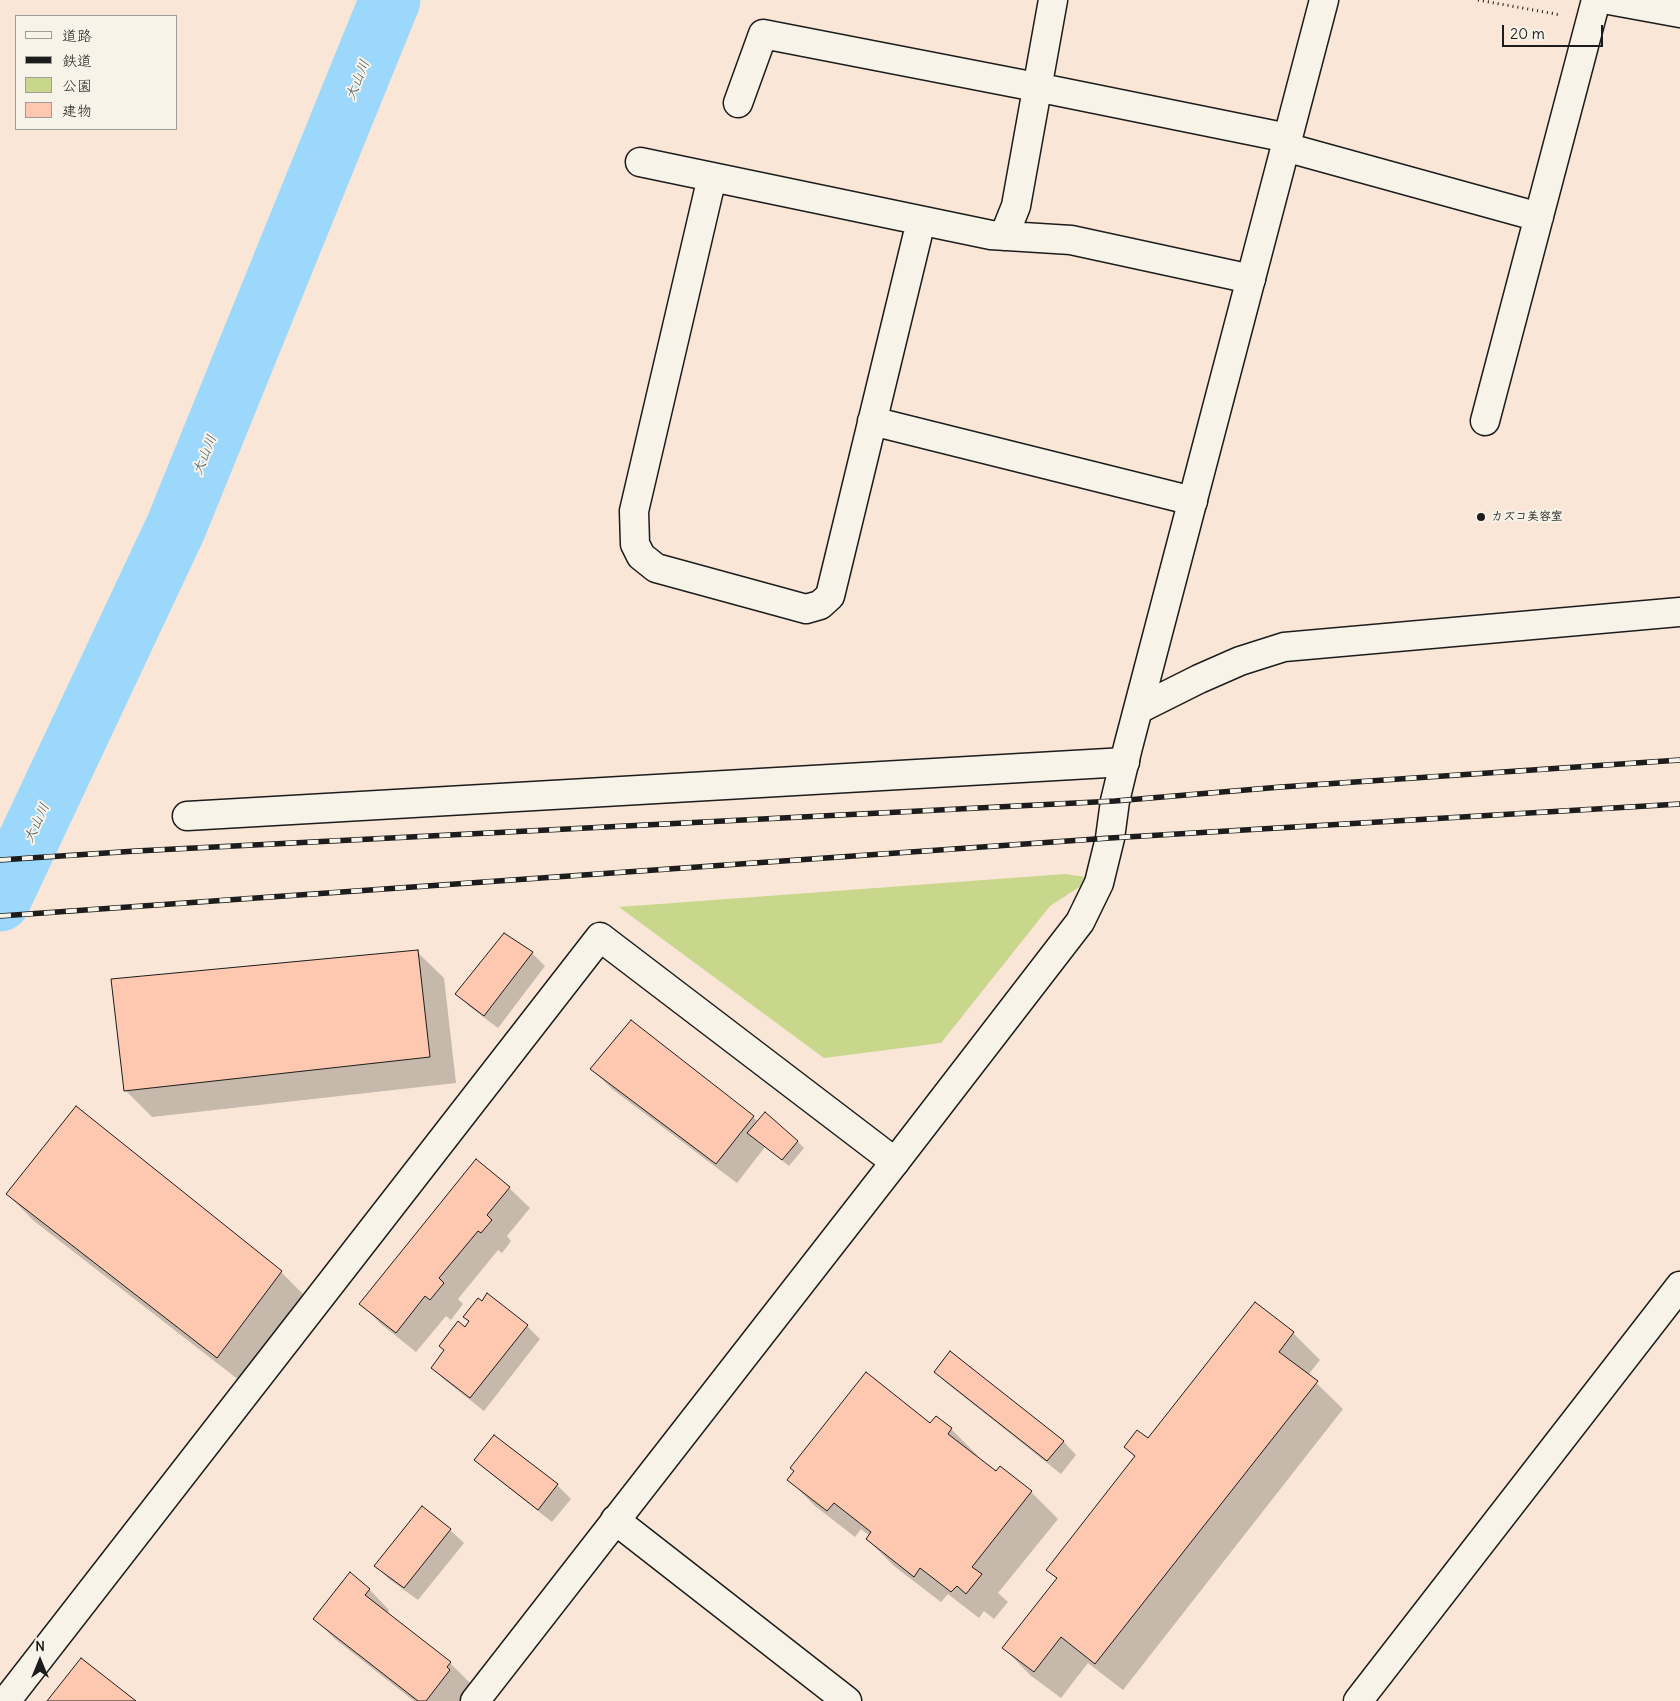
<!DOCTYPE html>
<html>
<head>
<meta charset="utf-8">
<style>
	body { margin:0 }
	#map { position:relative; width:1680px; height:1701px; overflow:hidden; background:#f9e6d7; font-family:Delius,"Klee One",sans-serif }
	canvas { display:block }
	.legend { position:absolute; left:15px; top:15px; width:162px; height:115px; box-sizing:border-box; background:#f7f3e8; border:1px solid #9f9d96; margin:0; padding:6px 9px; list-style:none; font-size:15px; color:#1c1c1c }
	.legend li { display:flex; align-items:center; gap:10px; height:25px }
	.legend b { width:25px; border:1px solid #9f9d96 }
	.north { position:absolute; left:15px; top:1636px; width:50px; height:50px; -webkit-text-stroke:4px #f7f3e8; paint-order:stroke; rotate:0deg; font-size:14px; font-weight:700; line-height:20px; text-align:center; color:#1c1c1c }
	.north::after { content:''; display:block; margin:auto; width:18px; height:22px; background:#1c1c1c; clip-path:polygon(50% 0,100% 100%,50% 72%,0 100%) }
	.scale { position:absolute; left:1502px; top:25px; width:101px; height:22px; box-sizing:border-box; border:2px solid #1c1c1c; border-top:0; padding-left:6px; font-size:15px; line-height:18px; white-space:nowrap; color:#1c1c1c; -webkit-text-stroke:4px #f7f3e8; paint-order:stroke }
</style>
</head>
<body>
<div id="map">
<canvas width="1680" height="1701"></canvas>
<ul class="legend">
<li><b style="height:6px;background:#f7f3e8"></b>道路</li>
<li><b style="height:6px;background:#1c1c1c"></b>鉄道</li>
<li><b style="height:14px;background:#c8d78b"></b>公園</li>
<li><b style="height:14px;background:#fec8b0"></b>建物</li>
</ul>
<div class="north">N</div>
<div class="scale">20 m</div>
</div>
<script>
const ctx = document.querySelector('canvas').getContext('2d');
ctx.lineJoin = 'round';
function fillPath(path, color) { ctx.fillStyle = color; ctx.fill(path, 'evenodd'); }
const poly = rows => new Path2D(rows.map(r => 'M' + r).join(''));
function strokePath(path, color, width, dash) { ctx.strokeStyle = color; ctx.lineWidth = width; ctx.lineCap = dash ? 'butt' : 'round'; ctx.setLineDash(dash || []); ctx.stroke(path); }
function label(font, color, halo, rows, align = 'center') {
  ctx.font = font + ' Delius,"Klee One",sans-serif'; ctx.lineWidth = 4; ctx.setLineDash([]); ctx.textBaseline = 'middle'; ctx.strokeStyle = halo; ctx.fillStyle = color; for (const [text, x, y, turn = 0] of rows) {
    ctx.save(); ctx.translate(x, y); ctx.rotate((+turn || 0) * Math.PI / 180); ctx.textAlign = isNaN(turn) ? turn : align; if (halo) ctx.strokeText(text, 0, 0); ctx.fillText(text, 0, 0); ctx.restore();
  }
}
const green = poly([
	[1065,874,1093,878,1050,906,941,1043,824,1058,619,907]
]);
const shadow = poly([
	[417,952,444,978,456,1083,152,1117,125,1090],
	[532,953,545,966,498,1028,470,1007,457,994],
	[592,1069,753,1117,758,1122,798,1142,804,1148,789,1166,765,1147,737,1183,612,1089],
	[509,1188,530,1208,507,1236,511,1241,502,1253,498,1250,458,1299,463,1304,451,1320,446,1316,416,1352,381,1324,361,1304],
	[7,1194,281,1272,308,1299,244,1384,34,1221],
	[527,1326,540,1339,484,1411,446,1381,432,1368,465,1329],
	[1293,1333,1320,1360,1308,1375,1343,1409,1123,1690,1088,1663,1061,1698,1030,1675,1004,1648,1058,1580,1048,1570,1136,1458,1125,1447,1148,1440],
	[935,1372,1063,1441,1076,1455,1061,1474,949,1385],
	[930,1425,951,1429,978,1456,976,1458,996,1473,1000,1468,1031,1492,1058,1519,998,1593,1008,1602,994,1619,984,1611,979,1618,948,1594,941,1602,894,1566,867,1539,870,1536,861,1529,855,1537,815,1506,789,1480],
	[494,1437,557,1485,571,1499,552,1522,490,1473,476,1460],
	[450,1530,464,1543,418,1600,389,1579,376,1566],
	[369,1589,389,1610,387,1613,450,1663,470,1683,466,1688,470,1691,462,1701,414,1701,335,1639,315,1619]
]);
const river = poly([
	[0,901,176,527,390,0]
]);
const building = poly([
	[504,933,533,952,484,1016,455,994,504,933],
	[418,950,430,1057,124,1091,111,979,418,950],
	[631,1020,754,1116,716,1164,590,1069,631,1020],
	[76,1106,282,1271,217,1358,6,1194,76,1106],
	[765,1112,798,1141,782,1160,747,1133,765,1112],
	[476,1159,510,1187,487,1215,492,1220,481,1233,478,1231,439,1278,444,1283,430,1300,425,1296,396,1333,359,1304,476,1159],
	[487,1293,528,1325,470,1398,431,1368,444,1350,439,1346,458,1321,465,1327,469,1321,463,1317,478,1298,482,1301,487,1293],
	[1255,1302,1294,1332,1279,1352,1318,1381,1095,1664,1061,1637,1034,1672,1002,1648,1057,1578,1046,1570,1135,1456,1124,1447,1137,1430,1148,1438,1255,1302],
	[950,1351,1064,1441,1047,1461,934,1372,950,1351],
	[866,1372,930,1423,936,1416,952,1428,948,1434,996,1471,1000,1466,1032,1491,972,1567,982,1574,966,1594,957,1586,951,1592,920,1568,914,1577,866,1539,871,1532,834,1503,827,1511,787,1480,794,1471,790,1468,866,1372],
	[494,1435,558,1484,538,1510,474,1460,494,1435],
	[422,1506,451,1529,404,1588,374,1566,422,1506],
	[350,1572,370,1589,365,1595,451,1662,447,1667,450,1670,426,1701,418,1701,313,1619,350,1572],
	[81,1658,136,1701,47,1701,81,1658]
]);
const path = poly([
	[1478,0,1561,15]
]);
const street = poly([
	[738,103,763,34,1036,87,1288,138],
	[1285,147,1539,217],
	[640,162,991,235,1071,240,1251,279],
	[712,177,634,511,635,544,641,556,656,568,806,609,820,605,830,596,921,221],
	[1004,236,1016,206,1053,0],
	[872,421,1193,501],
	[1485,421,1596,0],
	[1139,709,1199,679,1240,661,1284,647,1680,612],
	[187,816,1125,762],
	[6,1701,600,937,895,1162],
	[1358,1701,1680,1286]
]);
const secondary = poly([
	[1609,0,1680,13],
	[615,1520,847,1701],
	[475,1701,895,1162,1080,922,1099,883,1110,838,1115,801,1128,747,1324,0]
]);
const rail = poly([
	[0,860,136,851,1115,801,1281,787,1680,760],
	[0,916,1110,838,1680,804]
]);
const markers = [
	[1481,517,5,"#1c1c1c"]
];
const poiNames = [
	["カズコ美容室",1491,517]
];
const waterNames = [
	["大山川",358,80,-68],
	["大山川",205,455,-68],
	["大山川",37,823,-65]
];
fillPath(green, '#c8d78b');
fillPath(shadow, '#0003');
strokePath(river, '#9bd8fc', 61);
fillPath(building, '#fec8b0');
strokePath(building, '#1c1c1c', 1);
strokePath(street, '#1c1c1c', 31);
strokePath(secondary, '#1c1c1c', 31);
strokePath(path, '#1c1c1c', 3, [1, 4]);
strokePath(street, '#f7f3e8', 28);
strokePath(secondary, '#f7f3e8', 28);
strokePath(rail, '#1c1c1c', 5.5);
strokePath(rail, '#f7f3e8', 4, [11]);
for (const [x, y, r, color] of markers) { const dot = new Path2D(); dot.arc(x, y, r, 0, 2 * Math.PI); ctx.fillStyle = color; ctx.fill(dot); strokePath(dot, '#f7f3e8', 2); }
label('bold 12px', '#1c1c1c', '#f7f3e8', poiNames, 'left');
label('italic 14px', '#42545f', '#f7f3e8', waterNames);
</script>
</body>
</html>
